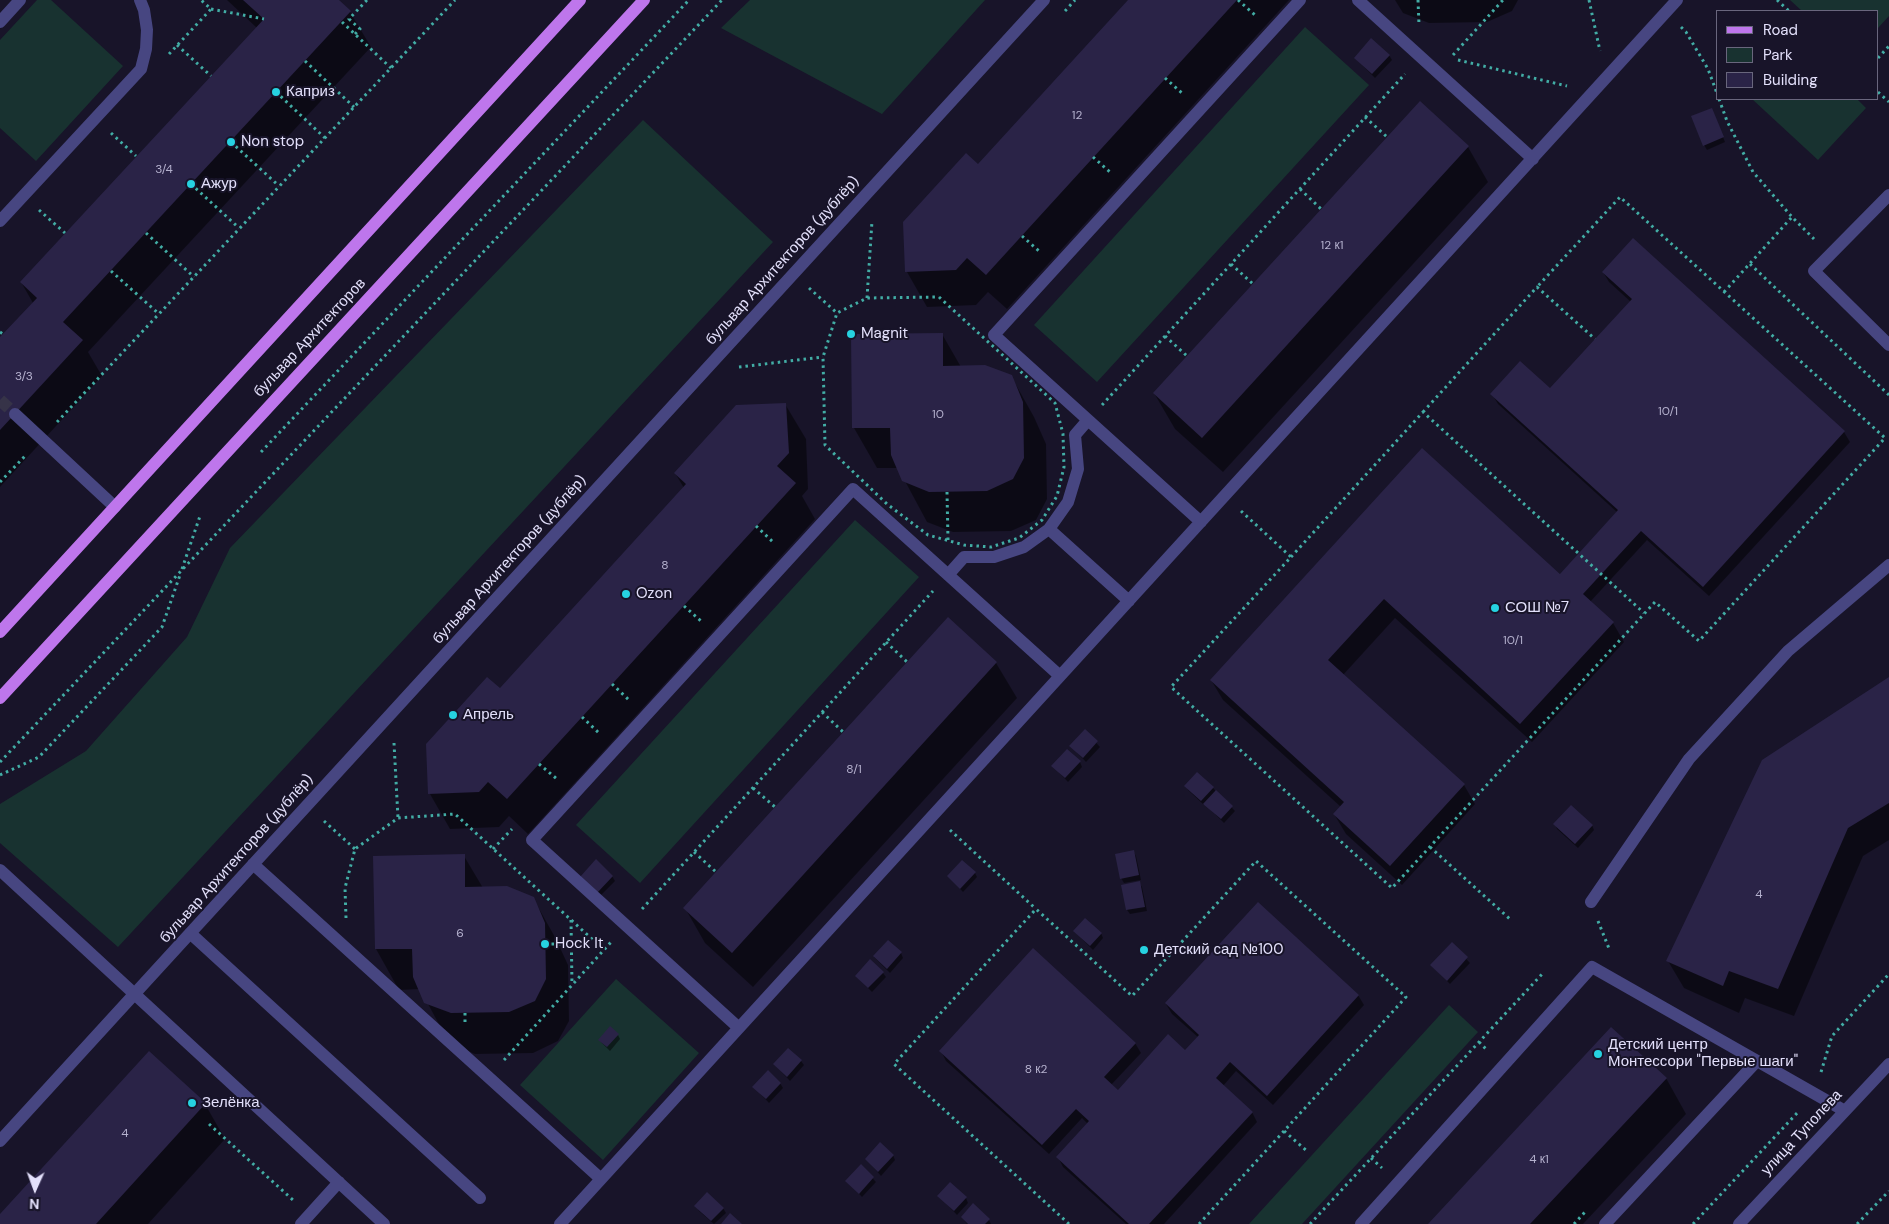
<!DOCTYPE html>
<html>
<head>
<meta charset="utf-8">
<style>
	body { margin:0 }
	#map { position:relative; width:1889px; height:1224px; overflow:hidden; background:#181429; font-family:"DM Sans",sans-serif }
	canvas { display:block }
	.legend { position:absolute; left:1716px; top:10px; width:162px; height:90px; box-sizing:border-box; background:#181429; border:1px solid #69667d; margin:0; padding:6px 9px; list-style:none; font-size:15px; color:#e3e0fb }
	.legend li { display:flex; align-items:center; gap:10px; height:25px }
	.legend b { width:25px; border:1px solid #69667d }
	.north { position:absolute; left:10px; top:1164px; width:50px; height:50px; -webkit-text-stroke:4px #181429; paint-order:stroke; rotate:182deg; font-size:14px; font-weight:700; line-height:20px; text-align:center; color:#e3e0fb }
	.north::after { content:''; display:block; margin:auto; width:18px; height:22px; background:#e3e0fb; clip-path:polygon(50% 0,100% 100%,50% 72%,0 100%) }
</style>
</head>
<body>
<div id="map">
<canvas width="1889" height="1224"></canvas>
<ul class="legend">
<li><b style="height:6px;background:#be76ec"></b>Road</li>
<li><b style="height:14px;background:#183230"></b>Park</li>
<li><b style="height:14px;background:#2a2347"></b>Building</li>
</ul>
<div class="north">N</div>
</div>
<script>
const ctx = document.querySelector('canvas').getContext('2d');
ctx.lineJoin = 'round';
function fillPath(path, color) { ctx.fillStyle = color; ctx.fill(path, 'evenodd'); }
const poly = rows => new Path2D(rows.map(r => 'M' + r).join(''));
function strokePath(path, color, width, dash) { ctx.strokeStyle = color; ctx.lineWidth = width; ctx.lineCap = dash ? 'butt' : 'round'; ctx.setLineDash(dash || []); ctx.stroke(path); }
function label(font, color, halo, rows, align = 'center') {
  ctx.font = font + ' "DM Sans",sans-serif'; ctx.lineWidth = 4; ctx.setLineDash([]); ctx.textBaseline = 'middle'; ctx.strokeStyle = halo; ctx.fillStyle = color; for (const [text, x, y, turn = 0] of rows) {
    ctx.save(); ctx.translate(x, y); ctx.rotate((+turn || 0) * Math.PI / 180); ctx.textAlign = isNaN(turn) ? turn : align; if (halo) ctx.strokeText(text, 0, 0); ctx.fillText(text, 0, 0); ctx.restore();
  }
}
const green = poly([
	[37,0,51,0,123,66,36,161,0,128,0,40],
	[750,0,985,0,882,114,721,28],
	[1790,0,1889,0,1889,16,1878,28,1878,11,1802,11],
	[1305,27,1369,85,1097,382,1034,325],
	[1752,99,1857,99,1866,108,1818,160],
	[643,120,773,242,118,947,0,843,0,804,86,751,187,637,230,548],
	[855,520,919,577,640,883,576,825],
	[616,979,699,1053,603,1160,520,1085],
	[1449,1005,1478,1032,1302,1224,1249,1224]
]);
const shadow = poly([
	[227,0,337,0,350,12,371,47,88,352,102,376,0,487,0,339,33,303,21,282,257,28],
	[1129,0,1289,0,1007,309,988,292,976,305,927,307,907,272,978,166],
	[1395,0,1518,0,1512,11,1487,22,1429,23,1403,13],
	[1389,55,1392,60,1375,78,1355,58],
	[1714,114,1725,142,1707,150,1704,145],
	[1468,147,1488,182,1223,472,1175,429,1154,393],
	[1603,272,1844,432,1850,442,1709,596,1647,540,1590,602,1613,623,1624,642,1532,742,1395,618,1343,675,1464,785,1475,804,1402,885,1346,834,1334,814,1341,807,1223,700,1211,680,1423,450,1561,575,1618,513,1498,404,1492,394,1550,390,1631,302,1609,282],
	[942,334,961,367,1011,376,1034,417,1046,444,1047,499,1036,520,1011,531,953,532,927,522,898,468,877,468,854,428],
	[785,404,806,439,808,489,802,496,815,519,528,834,509,816,499,827,450,829,430,794,500,689,684,488,675,473],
	[948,619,996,663,1017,698,753,987,705,943,685,908],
	[1889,679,1889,840,1863,856,1794,1016,1745,998,1739,1013,1684,988,1668,961],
	[1085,731,1100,747,1086,762,1071,746],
	[1080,762,1082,767,1068,782,1053,766],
	[1186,786,1213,788,1235,811,1224,823,1205,804,1204,805,1188,790],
	[1555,824,1592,825,1594,830,1578,848,1557,829],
	[1133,851,1136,856,1141,880,1124,883,1121,878],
	[464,856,483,888,533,898,556,939,568,965,569,1021,558,1041,533,1053,475,1054,449,1043,420,989,399,990,376,949,374,857],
	[975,873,977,877,963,892,948,876],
	[612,876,615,881,600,896,584,882],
	[1139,883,1142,887,1147,911,1130,914,1127,910],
	[1074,931,1101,933,1103,938,1093,950],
	[1452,944,1470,963,1450,984,1432,966],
	[901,953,903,958,890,973,874,957],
	[883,973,886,977,872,992,856,976],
	[1358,995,1364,1005,1273,1105,1236,1071,1223,1086,1252,1112,1257,1122,1164,1224,1126,1224,1063,1167,1058,1157,1088,1124,1082,1118,1049,1154,946,1061,941,1051,1135,1043,1141,1053,1111,1085,1118,1091,1185,1052,1199,1038,1172,1014,1166,1004],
	[618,1035,620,1039,610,1051,599,1040],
	[801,1061,804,1065,790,1081,774,1064],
	[1666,1078,1686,1114,1583,1224,1430,1224],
	[780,1083,783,1088,769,1103,754,1087],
	[205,1104,225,1139,148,1224,0,1224,0,1216],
	[893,1155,895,1160,881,1176,866,1159],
	[861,1166,876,1182,862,1197,847,1181],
	[939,1196,966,1198,968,1203,957,1215],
	[696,1206,723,1208,726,1213,714,1224,699,1211],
	[962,1217,989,1220,991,1224,967,1224]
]);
const building = poly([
	[243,0,339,0,351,11,63,322,83,340,0,430,0,337,37,298,20,282,264,19],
	[1128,0,1237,0,986,275,967,258,956,270,905,272,903,222,966,153,978,164],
	[1371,38,1390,55,1372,74,1354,58],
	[1420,101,1469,146,1202,438,1153,393],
	[1712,108,1724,137,1703,146,1691,116],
	[1633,238,1845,431,1703,587,1641,531,1583,594,1614,622,1520,724,1384,599,1328,660,1465,784,1390,866,1333,814,1344,802,1210,680,1422,448,1560,574,1618,510,1490,394,1520,361,1550,388,1595,339,1632,299,1602,272],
	[943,333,943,366,985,365,1012,375,1023,402,1024,458,1013,479,987,491,929,492,902,481,891,455,890,428,852,428,851,334],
	[786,403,789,453,777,466,796,483,539,764,507,799,488,782,479,792,428,794,426,744,487,677,500,688,686,484,674,473,736,405],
	[948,617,997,662,732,953,683,908],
	[1889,677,1889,803,1848,828,1778,989,1729,971,1723,986,1666,961,1762,760],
	[1085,729,1098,741,1083,758,1069,746],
	[1067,749,1081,761,1065,778,1051,766],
	[1197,772,1214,787,1201,801,1184,786],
	[1216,790,1233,806,1221,819,1203,804],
	[1571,805,1593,825,1575,844,1553,824],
	[1134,850,1139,875,1120,879,1115,854],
	[465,854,465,887,507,886,534,897,545,923,546,979,535,1001,509,1012,451,1013,424,1003,413,977,412,949,375,949,373,856],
	[596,859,613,876,597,893,580,877],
	[962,860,976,872,960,889,947,876],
	[1140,881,1145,907,1126,910,1121,885],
	[1258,902,1359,995,1267,1096,1230,1062,1216,1078,1253,1112,1149,1224,1129,1224,1056,1157,1089,1121,1076,1109,1042,1145,939,1051,1033,948,1136,1043,1104,1077,1118,1090,1168,1034,1185,1050,1199,1035,1165,1003],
	[1085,918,1102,933,1090,946,1073,931],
	[888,940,902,952,887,969,873,956],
	[1452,942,1468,957,1447,981,1430,965],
	[870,959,884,972,868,988,855,976],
	[610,1026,619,1034,607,1047,598,1040],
	[1611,1027,1667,1078,1530,1224,1428,1224],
	[788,1048,802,1060,787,1077,773,1064],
	[149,1051,206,1103,96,1224,0,1224,0,1214],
	[768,1070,781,1083,766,1099,752,1087],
	[880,1142,894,1155,878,1172,865,1159],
	[861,1164,874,1177,859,1194,845,1181],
	[950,1182,967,1197,954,1211,937,1196],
	[707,1192,724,1208,711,1221,694,1206],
	[973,1203,990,1219,985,1224,968,1224,961,1217],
	[730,1213,742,1224,721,1224]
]);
const minorTunnel = poly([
	[0,400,15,414]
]);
const path = poly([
	[1238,0,1255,15],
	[1418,0,1419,25],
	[1589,0,1600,51],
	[1777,0,1789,11],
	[211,9,264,19],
	[1065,11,1075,0],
	[342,22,391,68],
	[1681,27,1686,32,1708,69,1718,96],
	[355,34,360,29,349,19,367,0],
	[177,45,211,76],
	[169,54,211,9,201,0],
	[1453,55,1503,0],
	[1878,58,1889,46],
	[1458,60,1567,86],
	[305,61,354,107],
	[1165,78,1183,94],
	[276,92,325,138],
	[1878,92,1889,102],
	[1719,99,1727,121,1753,172,1792,217,1814,239],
	[1365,117,1387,137],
	[111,133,136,156],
	[231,142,279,186],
	[1093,157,1111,173],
	[191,184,239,228],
	[1300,189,1321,209],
	[39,210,65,233],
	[146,233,194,277],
	[1022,236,1039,251],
	[1231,264,1253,284],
	[1750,264,1889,395],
	[111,271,159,314],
	[809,288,837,313],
	[1724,292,1792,217],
	[939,297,1055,403,1063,434,1064,467,1057,496,1042,520,1019,538,991,547,964,545,928,535,887,504,825,445,823,357,837,313,867,298,939,297],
	[867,298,872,221],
	[0,332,3,334],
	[1165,336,1187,356],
	[739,367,823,357],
	[1102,405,1405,74],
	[1423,412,1537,287,1595,339],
	[57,422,455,0],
	[261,452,689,0],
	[0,482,27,454],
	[947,492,948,540],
	[1241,511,1291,557,1171,687,1392,888,1655,602,1699,641,1885,438,1620,197,1537,287],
	[756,526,773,542],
	[1291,557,1423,412,1644,613],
	[182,569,200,516],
	[684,606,701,621],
	[886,642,907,662],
	[612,684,629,700],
	[822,712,843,732],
	[582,717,599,733],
	[394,743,398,818],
	[0,762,722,0],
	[539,764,557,779],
	[0,775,39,757,162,627,180,575],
	[753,788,775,807],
	[324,821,355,849],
	[950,830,1036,909],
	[1430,847,1511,920],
	[493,849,512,829],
	[694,852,716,872],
	[642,909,933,591],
	[346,918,345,888,355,849,398,818,455,814,604,950],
	[571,920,572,985],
	[1598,921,1610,951],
	[545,944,572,944],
	[465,1013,465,1026],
	[1479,1042,1488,1051],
	[504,1060,612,941],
	[1821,1072,1832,1036,1889,974],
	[209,1124,293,1200],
	[1371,1158,1382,1168],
	[1069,1224,894,1064,1036,909,1132,996,1256,861,1406,997,1284,1131,1307,1151],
	[1199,1224,1284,1131],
	[1310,1224,1544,972],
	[1574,1224,1585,1212],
	[1693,1224,1799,1111],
	[1857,1224,1889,1191]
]);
const minor = poly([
	[1358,0,1533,159],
	[0,22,20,0],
	[1889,195,1814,271,1889,345],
	[0,221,141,69,146,49,147,30,144,10,140,0],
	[15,414,115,507],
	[1201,522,994,335,1300,0],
	[1049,529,1129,601],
	[948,575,964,557,994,557,1024,547,1049,529,1068,502,1078,469,1075,435,1088,420],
	[253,864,601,1179],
	[0,870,384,1224],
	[1591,902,1689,759,1788,651,1889,565],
	[190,933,480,1198],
	[739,1028,532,840,853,489,1060,676],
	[0,1141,1044,0],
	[301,1224,339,1182],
	[560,1224,1677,0],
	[1361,1224,1592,967,1845,1111],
	[1605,1224,1757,1061],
	[1739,1224,1889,1064]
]);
const major = poly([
	[0,632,580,0],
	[0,698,644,0]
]);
const markers = [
	[276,92,5,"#26d2e1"],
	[231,142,5,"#26d2e1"],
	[191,184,5,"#26d2e1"],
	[851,334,5,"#26d2e1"],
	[626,594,5,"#26d2e1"],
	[1495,608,5,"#26d2e1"],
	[453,715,5,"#26d2e1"],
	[545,944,5,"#26d2e1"],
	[1144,950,5,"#26d2e1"],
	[1598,1054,5,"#26d2e1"],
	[192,1103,5,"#26d2e1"]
];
const numberNames = [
	["12",1077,116],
	["3/4",164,170],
	["12 к1",1332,246],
	["3/3",24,377],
	["10/1",1668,412],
	["10",938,415],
	["8",665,566],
	["10/1",1513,641],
	["8/1",854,770],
	["4",1759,895],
	["6",460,934],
	["8 к2",1036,1070],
	["4",125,1134],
	["4 к1",1539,1160]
];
const poiNames = [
	["Каприз",286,92],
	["Non stop",241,142],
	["Ажур",201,184],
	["Magnit",861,334],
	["Ozon",636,594],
	["СОШ №7",1505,608],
	["Апрель",463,715],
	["Hock It",555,944],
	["Детский сад №100",1154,950],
	["Детский центр",1608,1045],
	["Монтессори \"Первые шаги\"",1608,1062],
	["Зелёнка",202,1103]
];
const streetNames = [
	["бульвар Архитекторов (дублёр)",783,261,-48],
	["бульвар Архитекторов",310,338,-47],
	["бульвар Архитекторов (дублёр)",510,560,-48],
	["бульвар Архитекторов (дублёр)",237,859,-48],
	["улица Туполева",1802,1133,-47]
];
fillPath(green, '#183230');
fillPath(shadow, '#0007');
fillPath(building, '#2a2347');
strokePath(minorTunnel, '#363348', 12, [12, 6]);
strokePath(path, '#42ada5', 3, [2.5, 4]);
strokePath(minor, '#474681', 12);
strokePath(major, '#be76ec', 12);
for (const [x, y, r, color] of markers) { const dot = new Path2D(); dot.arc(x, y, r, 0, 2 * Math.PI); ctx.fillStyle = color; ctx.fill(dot); strokePath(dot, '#181429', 2); }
label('12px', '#b5b1ce', null, numberNames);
label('15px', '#e3e0fb', '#181429', poiNames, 'left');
label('15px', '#e3e0fb', '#181429', streetNames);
</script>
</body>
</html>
